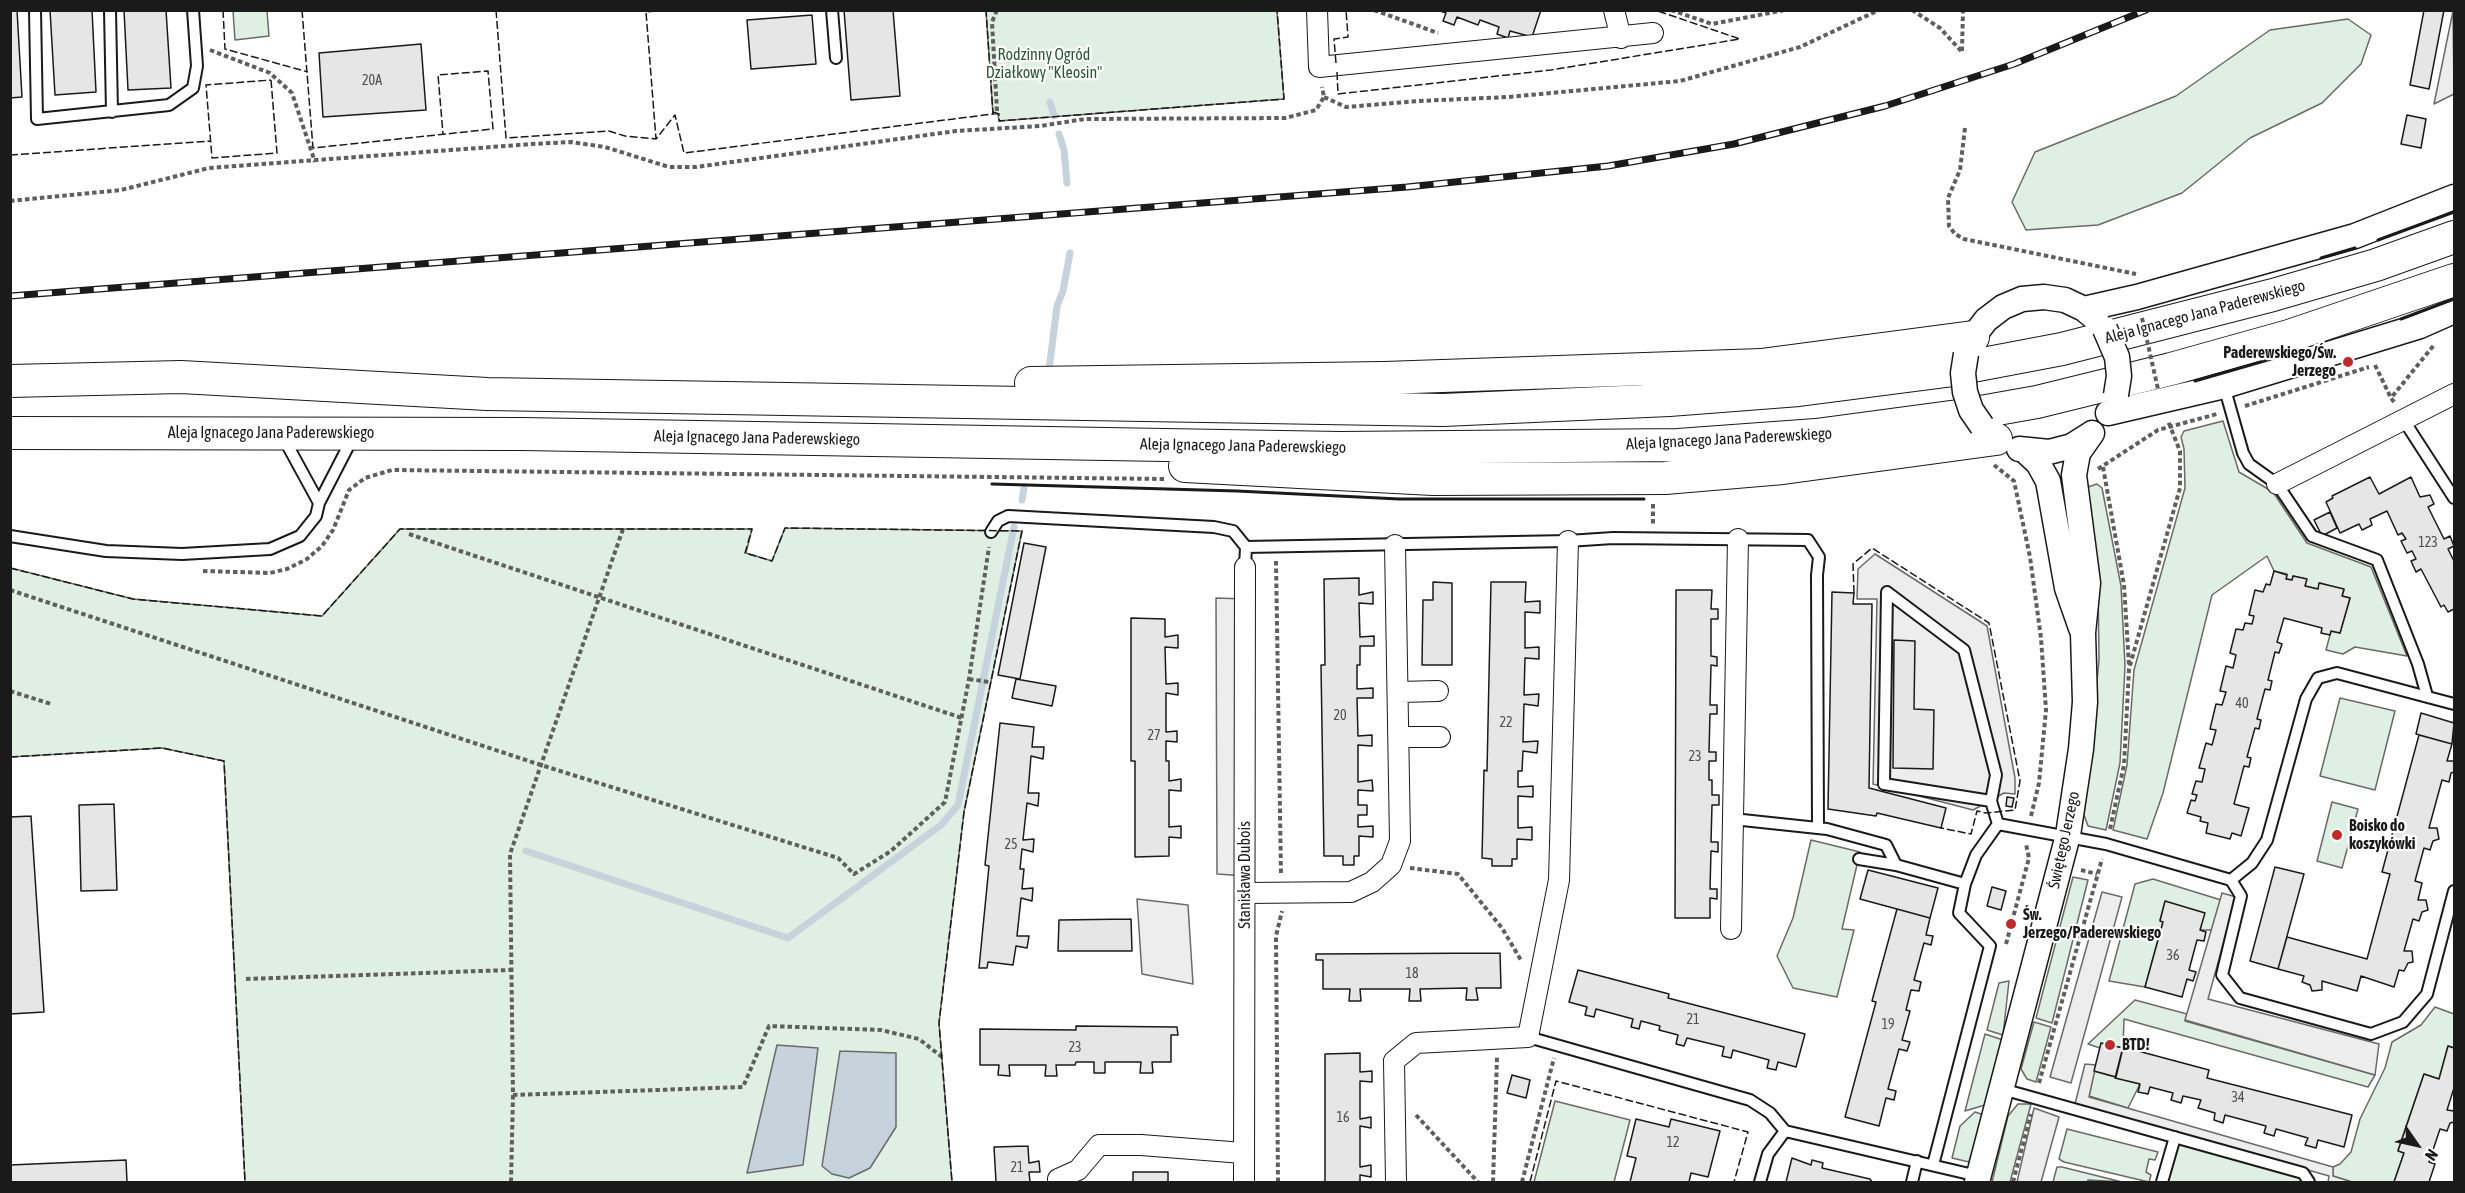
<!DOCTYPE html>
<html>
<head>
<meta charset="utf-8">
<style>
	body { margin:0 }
	#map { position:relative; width:2465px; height:1193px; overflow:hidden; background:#fff; font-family:"Asap Condensed",sans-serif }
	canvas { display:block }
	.frame { position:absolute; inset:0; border:12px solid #1a1a1a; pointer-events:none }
	.north { position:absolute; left:2387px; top:1115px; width:60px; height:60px; -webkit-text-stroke:4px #fff; paint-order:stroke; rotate:124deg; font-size:16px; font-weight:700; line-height:24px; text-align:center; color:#1a1a1a }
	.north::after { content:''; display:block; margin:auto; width:21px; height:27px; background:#1a1a1a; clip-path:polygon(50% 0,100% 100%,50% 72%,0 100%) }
</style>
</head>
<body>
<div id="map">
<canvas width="2465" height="1193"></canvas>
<div class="frame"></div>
<div class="north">N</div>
</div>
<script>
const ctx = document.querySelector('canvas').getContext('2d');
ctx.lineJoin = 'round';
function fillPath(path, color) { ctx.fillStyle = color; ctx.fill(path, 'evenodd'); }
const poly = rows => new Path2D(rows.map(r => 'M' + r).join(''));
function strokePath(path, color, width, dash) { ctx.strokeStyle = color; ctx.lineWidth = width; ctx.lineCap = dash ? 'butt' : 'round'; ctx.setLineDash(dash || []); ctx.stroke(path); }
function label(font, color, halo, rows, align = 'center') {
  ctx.font = font + ' "Asap Condensed",sans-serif'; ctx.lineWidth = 4.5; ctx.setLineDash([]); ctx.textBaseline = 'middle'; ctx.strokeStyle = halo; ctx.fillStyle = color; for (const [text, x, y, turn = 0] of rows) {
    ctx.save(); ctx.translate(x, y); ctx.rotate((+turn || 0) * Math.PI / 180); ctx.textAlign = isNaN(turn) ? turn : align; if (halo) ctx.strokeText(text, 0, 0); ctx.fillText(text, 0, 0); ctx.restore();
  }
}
const green = poly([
	[233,11,267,11,269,36,235,40,233,11],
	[986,11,1277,11,1284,99,999,121,998,114,993,114,986,11],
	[2348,19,2371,35,2361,64,2322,103,2250,138,2182,193,2098,225,2026,230,2012,202,2035,152,2176,96,2270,30,2348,19],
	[2223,421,2239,472,2273,492,2307,543,2371,567,2407,656,2355,647,2343,654,2326,650,2331,631,2340,633,2350,598,2342,596,2344,590,2320,583,2318,589,2305,586,2306,579,2293,576,2292,580,2286,579,2287,574,2274,571,2267,556,2212,595,2163,793,2147,839,2113,830,2127,765,2134,670,2185,488,2184,449,2181,437,2184,431,2223,421],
	[2097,484,2102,488,2121,586,2125,666,2120,763,2106,830,2088,826,2084,815,2099,660,2098,584,2085,488,2097,484],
	[785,528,1022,531,964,812,939,1023,952,1182,245,1182,224,761,162,748,11,757,11,568,133,599,322,616,400,529,752,529,746,553,772,561,785,528],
	[2340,698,2395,711,2375,790,2320,776,2340,698],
	[2332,802,2358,809,2342,868,2317,861,2332,802],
	[1811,840,1860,852,1842,929,1854,930,1837,997,1793,988,1777,956,1793,918,1811,840],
	[2073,877,2088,880,2052,1023,2036,1018,2073,877],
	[2153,879,2221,900,2212,930,2200,930,2204,913,2165,902,2160,920,2163,922,2145,987,2109,981,2135,884,2153,879],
	[2009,981,2003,1035,1987,1030,1999,983,2009,981],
	[2135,1000,2187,1014,2185,1021,2375,1075,2368,1087,2124,1019,2123,1048,2102,1043,2100,1048,2088,1044,2135,1000],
	[2435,1007,2454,1014,2454,1048,2448,1046,2439,1079,2424,1074,2398,1150,2404,1153,2394,1182,2352,1182,2333,1176,2333,1167,2340,1164,2351,1152,2360,1119,2385,1068,2392,1042,2421,1025,2435,1007],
	[2034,1022,2051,1027,2036,1082,2027,1079,2021,1069,2034,1022],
	[1985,1034,2003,1040,1985,1105,1965,1111,1985,1034],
	[2094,1071,2140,1084,2128,1108,2089,1096,2094,1071],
	[1555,1101,1630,1120,1614,1182,1534,1182,1555,1101],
	[2018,1104,2031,1104,2010,1182,1992,1182,2008,1116,2018,1104],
	[1975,1112,1984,1115,1969,1162,1952,1158,1960,1126,1975,1112],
	[2067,1129,2158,1152,2155,1160,2149,1159,2146,1172,2151,1175,2149,1182,2064,1162,2059,1159,2067,1129],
	[2175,1137,2303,1173,2309,1182,2162,1182,2175,1137],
	[2057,1167,2062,1167,2122,1182,2088,1180,2087,1182,2053,1182,2057,1167]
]);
const parking = poly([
	[2453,11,2454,94,2434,104,2453,11],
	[1875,554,1987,626,2015,778,2015,794,2004,793,1973,810,1873,784,1877,599,1857,599,1858,569,1875,554],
	[1216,598,1245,599,1246,876,1217,874,1216,598],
	[2102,892,2122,897,2071,1083,2050,1077,2102,892],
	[2222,893,2236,897,2208,999,2379,1044,2375,1075,2185,1020,2222,893],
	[1137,899,1188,905,1193,984,1142,974,1137,899],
	[2085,1064,2096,1065,2089,1097,2333,1167,2333,1176,2352,1182,2328,1182,2329,1176,2075,1104,2085,1064],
	[2034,1108,2059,1117,2041,1182,2017,1182,2034,1108]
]);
const water = poly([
	[777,1045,818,1048,803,1165,747,1173,777,1045],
	[840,1051,896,1053,896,1127,870,1168,849,1178,832,1174,822,1166,840,1051]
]);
const stream = poly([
	[1050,102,1054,116],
	[1059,134,1064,150,1067,183],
	[1049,370,1057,306,1063,291,1070,253],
	[1022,500,1024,488],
	[526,851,788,938,941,825,958,805,1014,527]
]);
const building = poly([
	[10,10,17,10,22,97,10,98,10,10],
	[50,10,92,10,96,92,55,95,50,10],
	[124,10,166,10,171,88,128,90,124,10],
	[844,10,893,10,900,96,851,100,844,10],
	[1437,10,1541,10,1532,37,1510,31,1508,38,1497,34,1499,27,1480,20,1478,25,1457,17,1454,25,1443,21,1446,13,1437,10],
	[2424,10,2444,10,2429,89,2410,85,2424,10],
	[812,15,816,64,751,69,747,20,812,15],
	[421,44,426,110,323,117,319,53,421,44],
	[2407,115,2426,119,2421,148,2401,144,2407,115],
	[2370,477,2379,494,2411,477,2420,497,2430,495,2434,504,2428,507,2444,539,2450,536,2454,546,2448,549,2454,561,2454,609,2448,612,2444,605,2441,607,2421,569,2416,572,2411,561,2416,559,2412,551,2407,553,2401,541,2406,539,2402,533,2398,535,2387,511,2370,519,2372,525,2362,530,2359,524,2340,533,2326,502,2333,498,2332,496,2370,477],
	[2330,512,2337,528,2322,536,2314,520,2330,512],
	[1024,543,1046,547,1020,679,998,675,1024,543],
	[2274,571,2287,575,2286,579,2292,580,2293,576,2307,579,2305,586,2318,589,2319,583,2344,589,2342,596,2350,598,2340,633,2331,631,2330,635,2321,633,2322,628,2284,618,2277,642,2282,644,2279,653,2275,652,2268,680,2272,681,2270,690,2265,689,2257,719,2261,720,2259,729,2255,728,2247,757,2251,758,2249,767,2244,766,2234,804,2249,808,2241,836,2232,833,2230,839,2206,833,2208,823,2200,821,2201,817,2187,813,2191,800,2195,801,2197,795,2192,794,2196,781,2202,782,2205,769,2199,768,2206,743,2212,745,2216,730,2210,729,2216,704,2222,705,2226,692,2220,691,2226,666,2233,668,2236,655,2230,653,2236,629,2243,630,2245,623,2252,624,2254,616,2249,615,2255,590,2263,592,2266,584,2270,585,2274,571],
	[1359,578,1359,595,1373,592,1373,604,1359,603,1360,637,1374,636,1374,646,1360,646,1360,665,1357,665,1357,689,1373,688,1373,698,1357,698,1358,736,1372,735,1372,746,1358,745,1358,782,1372,780,1373,791,1358,790,1358,805,1367,805,1367,815,1358,815,1358,827,1373,826,1373,837,1359,836,1359,856,1354,856,1354,865,1343,865,1343,856,1324,856,1321,665,1325,665,1324,579,1359,578],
	[1433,582,1452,583,1452,665,1422,665,1423,600,1433,600,1433,582],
	[1491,582,1526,582,1525,602,1540,601,1540,613,1525,612,1525,648,1539,647,1539,659,1525,658,1524,695,1539,694,1538,706,1524,704,1523,742,1538,741,1537,753,1523,751,1522,771,1518,771,1518,787,1533,786,1533,797,1518,796,1518,828,1532,827,1532,840,1517,839,1517,859,1512,859,1512,866,1492,866,1492,859,1482,858,1484,770,1487,771,1491,582],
	[1676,590,1712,590,1711,609,1718,609,1718,619,1711,619,1711,656,1717,657,1717,666,1711,665,1710,705,1717,705,1717,714,1710,714,1709,752,1716,752,1716,761,1709,761,1709,780,1712,780,1712,795,1719,795,1719,805,1712,805,1711,842,1718,842,1718,852,1711,851,1710,889,1717,889,1717,899,1710,898,1710,918,1675,918,1676,590],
	[1832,592,1854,593,1853,604,1872,604,1869,788,1946,808,1941,828,1877,813,1876,816,1828,809,1832,592],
	[1131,618,1165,619,1165,637,1178,635,1178,648,1165,647,1166,684,1178,683,1178,695,1166,693,1166,732,1177,731,1177,742,1166,741,1166,761,1169,761,1169,781,1181,779,1181,791,1169,790,1169,827,1181,826,1181,838,1169,837,1169,856,1135,857,1135,761,1131,761,1131,618],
	[1894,640,1915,641,1914,709,1934,710,1933,769,1893,768,1894,640],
	[1016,679,1056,686,1052,706,1012,698,1016,679],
	[2421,713,2454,723,2452,744,2416,734,2421,713],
	[1000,723,1034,727,1032,747,1044,747,1043,759,1031,756,1028,793,1039,793,1038,806,1027,803,1023,840,1034,839,1033,852,1022,849,1020,869,1024,869,1022,889,1033,888,1032,901,1021,898,1017,936,1029,936,1027,948,1016,946,1013,965,988,962,987,968,979,968,989,866,985,865,1000,723],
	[2419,735,2452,744,2447,761,2454,761,2454,772,2451,773,2449,782,2442,780,2429,828,2437,828,2439,839,2433,841,2430,850,2424,848,2415,881,2422,883,2418,900,2426,900,2428,910,2422,912,2419,921,2413,919,2404,951,2412,951,2413,962,2408,963,2404,971,2399,970,2394,987,2361,976,2357,991,2322,981,2322,990,2312,991,2310,985,2302,982,2304,976,2278,969,2287,937,2367,959,2390,874,2382,872,2419,735],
	[2007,797,2014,798,2012,807,2006,806,2007,797],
	[114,804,117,890,81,891,79,805,114,804],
	[31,816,44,1012,10,1014,10,817,31,816],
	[2275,867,2304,874,2278,969,2250,961,2275,867],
	[1868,870,1938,888,1930,918,1860,899,1868,870],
	[1992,887,2006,891,2001,910,1987,906,1992,887],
	[2165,901,2205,913,2200,930,2206,932,2204,941,2197,940,2189,970,2196,972,2193,981,2187,979,2182,997,2145,987,2163,922,2160,921,2165,901],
	[1897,909,1930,918,1926,935,1933,936,1931,945,1924,943,1914,980,1921,982,1919,991,1911,990,1906,1010,1910,1011,1902,1040,1910,1042,1907,1051,1899,1049,1888,1089,1896,1091,1894,1100,1886,1098,1879,1126,1845,1117,1876,1002,1872,1001,1897,909],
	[1131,919,1132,951,1058,951,1059,920,1131,919],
	[1500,953,1501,988,1476,988,1478,1000,1466,1000,1467,988,1420,989,1421,1001,1409,1001,1410,989,1360,989,1361,1001,1349,1001,1350,989,1323,989,1323,960,1316,960,1316,954,1500,953],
	[1578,970,1669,994,1668,998,1805,1034,1796,1067,1778,1062,1776,1070,1767,1068,1769,1060,1733,1050,1731,1058,1722,1056,1724,1047,1687,1038,1684,1046,1676,1044,1678,1035,1659,1030,1660,1026,1641,1021,1639,1029,1631,1027,1633,1019,1596,1009,1594,1017,1585,1015,1587,1007,1569,1002,1578,970],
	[1076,1026,1177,1027,1178,1035,1171,1035,1171,1062,1152,1062,1153,1073,1140,1073,1141,1062,1105,1062,1105,1073,1094,1073,1094,1062,1076,1062,1075,1065,1056,1065,1057,1076,1045,1076,1046,1065,1009,1065,1010,1076,998,1075,999,1065,980,1065,980,1029,1076,1030,1076,1026],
	[2101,1043,2123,1048,2116,1077,2094,1071,2101,1043],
	[2448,1046,2454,1048,2454,1088,2447,1110,2454,1111,2454,1122,2450,1123,2447,1131,2440,1129,2429,1162,2435,1164,2429,1182,2394,1182,2404,1153,2398,1151,2424,1074,2439,1079,2448,1046],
	[2123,1047,2209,1070,2207,1078,2352,1115,2344,1147,2318,1140,2316,1148,2305,1145,2308,1138,2276,1129,2274,1136,2264,1133,2266,1126,2225,1115,2223,1123,2214,1120,2215,1113,2198,1108,2201,1100,2183,1096,2181,1103,2171,1100,2173,1093,2150,1087,2148,1094,2138,1092,2140,1084,2115,1078,2123,1047],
	[1360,1053,1360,1072,1372,1071,1372,1082,1360,1081,1360,1119,1371,1117,1371,1128,1360,1126,1360,1167,1371,1165,1371,1177,1360,1175,1360,1182,1325,1182,1325,1054,1360,1053],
	[1512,1075,1530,1080,1526,1098,1507,1093,1512,1075],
	[1636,1119,1669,1127,1671,1119,1720,1131,1708,1177,1691,1173,1689,1182,1630,1182,1636,1158,1627,1156,1636,1119],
	[1028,1146,1029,1163,1039,1161,1040,1172,1029,1172,1030,1182,996,1182,994,1147,1028,1146],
	[1792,1158,1811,1165,1812,1160,1823,1163,1822,1168,1870,1179,1872,1182,1786,1182,1792,1158],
	[126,1160,127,1182,10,1182,10,1165,126,1160],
	[1133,1172,1168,1172,1168,1182,1133,1182,1133,1172]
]);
const path = poly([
	[1374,10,1438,33],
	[1671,10,1712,24,1785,10],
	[1912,10,1940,28,1962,52],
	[210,50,270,73,292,93,315,162],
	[1962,51,1963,10],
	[1324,97,1346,107,1419,101,1508,97,1680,81,1800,47,1879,10],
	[997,111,992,22,997,10],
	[1965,128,1960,170,1948,198,1949,226,1955,234,1964,239,2136,274],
	[10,201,121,190,209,168,532,144,571,142,605,147,669,167,696,167,956,131,1040,126,1085,119,1285,118,1316,110,1324,97,1322,87],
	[2375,365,2391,398],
	[2394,402,2391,398,2434,345],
	[2245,406,2369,367],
	[1994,465,2014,481,2030,557,2041,638,2046,710,2039,783,2031,816],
	[2103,467,2124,585,2129,665],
	[2098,469,2158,430,2217,414],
	[1653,504,1653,524],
	[409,534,962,718],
	[1276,561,1281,874],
	[203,571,270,573,287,569,307,559,322,546,333,530,349,490,365,478,392,470,1164,479],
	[10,590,541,765,838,858,854,874,891,851,945,802,969,679,989,547],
	[969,679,989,682],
	[10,691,51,704],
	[2110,829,2124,765,2129,669,2180,488,2180,451,2168,421],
	[1410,868,1458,874,1502,928,1522,962],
	[2081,870,2097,874],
	[2006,944,2029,858,2026,844],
	[246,979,511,970],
	[2039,1083,2102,859],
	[513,1095,743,1087,769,1026,881,1030,919,1039,942,1057],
	[1416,1115,1478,1182],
	[511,1182,513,1095,510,854,623,529],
	[1278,1182,1276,936,1282,911],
	[1493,1182,1497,1057],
	[1522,1182,1554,1058],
	[2013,1182,2031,1114]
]);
const service = poly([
	[35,10,37,119,169,105,193,88,197,66,193,10],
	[110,10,112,112],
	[832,10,836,58],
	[2224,386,2243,453,2249,464,2277,484,2312,536,2377,560,2418,664,2427,696],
	[2403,419,2454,498],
	[283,437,319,503],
	[991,532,998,521,1008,516,1214,527,1233,531,1246,547],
	[10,536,106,551,182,554,270,549,300,536,316,516,319,503,353,437],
	[1245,567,1246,547,1568,541,1613,538,1808,540,1819,557,1817,575,1818,828],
	[1991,801,1884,784,1887,592,1964,650,1996,775,1991,801,1998,824],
	[1733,819,1827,829,1886,845,1896,865],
	[1859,859,1896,865,1965,884],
	[2231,880,2241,896,2222,975,2240,998,2371,1034,2403,1022,2427,994,2454,891],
	[1528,1037,1750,1100,1770,1113,1785,1131,1978,1176],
	[2002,1089,2303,1173,2309,1182],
	[1933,1165,1990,946,1959,913,1965,884,1976,855,1998,824,2106,844,2231,880,2252,863,2267,840,2306,699,2318,678,2337,673,2454,704],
	[1760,1182,1768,1154,1785,1131],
	[1912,1182,1917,1161],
	[2162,1182,2175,1137]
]);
const minor = poly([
	[1317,10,1319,67,1653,33],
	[1614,10,1621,38],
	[2277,484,2454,394],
	[1399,692,1438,691],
	[1400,737,1440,737],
	[1246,893,1351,892,1372,882,1391,865,1400,841,1395,545],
	[1731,929,1738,539],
	[1058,1179,1078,1170,1099,1145,1141,1145,1243,1153],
	[1244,1182,1245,567],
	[1396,1182,1394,1061,1416,1043,1528,1037,1559,880,1568,541]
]);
const tertiary = poly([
	[2084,309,2137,297,2355,236,2454,197],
	[1966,352,1973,337,1986,320,2003,307,2022,299,2044,297,2065,300,2084,309,2096,319],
	[2108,413,2224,386,2420,326,2454,311],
	[2019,449,2049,452,2072,446,2091,434],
	[2025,451,2038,463,2048,481,2067,588,2081,628],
	[1977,1182,2068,835,2081,749,2085,702,2083,633,2088,583,2074,475,2078,453,2092,433]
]);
const primary = poly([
	[10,381,181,377,487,394,1443,410,1669,400,1799,390,1946,371,2062,349,2273,295,2376,265,2454,237],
	[1031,383,1384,378,1761,365,1973,337],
	[10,433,522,434,1340,448,1678,445,1816,435,1958,416,2037,402,2171,369,2289,336,2454,280],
	[1185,466,1433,479,1665,478,1783,468,1996,439]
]);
const rail = poly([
	[10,296,1407,187,1608,166,1734,144,1885,106,2014,64,2146,10]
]);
const pathBridge = poly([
	[2142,318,2158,389]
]);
const tertiaryBridge = poly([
	[2105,329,2117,357,2119,376,2116,395],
	[1966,354,1963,373,1965,392,1971,410,1982,426]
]);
const fence = poly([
	[223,10,225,49,308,72],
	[302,10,313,148,493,129,488,71,438,75,443,134],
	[496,10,506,138,609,131,625,136,656,139],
	[667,10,646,12,656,139,675,115,684,153,993,114,986,10],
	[1332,10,1344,10],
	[1336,63,1334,39,1348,37,1346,10],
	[1337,72,1338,94,1551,70,1740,39,1655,10],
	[271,80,277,153,212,158,206,85,271,80],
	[993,112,999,114,999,121,1284,99,1277,10],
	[10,155,211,141],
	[10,568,133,599,322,616,400,529,752,529,745,553,772,561,785,528,1022,531,964,812,939,1023,952,1182],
	[1854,593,1853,564,1872,548,1989,623,2020,781,2015,810,1986,813,1977,811,1971,834,1941,828],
	[10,757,162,748,224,761,245,1182],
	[1530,1182,1556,1081,1748,1132,1734,1182]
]);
const wall = poly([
	[2378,240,2454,212],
	[2321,258,2355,248],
	[2401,319,2454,299],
	[2195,381,2278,357],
	[992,484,1237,491,1399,499,1644,499]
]);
const markers = [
	[2348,362,6,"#c62828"],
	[2337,835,6,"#c62828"],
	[2011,924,6,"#c62828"],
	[2110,1045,6,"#c62828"]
];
const numberNames = [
	["20A",372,81],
	["123",2428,543],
	["40",2242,704],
	["20",1340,716],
	["22",1506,723],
	["27",1154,736],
	["23",1695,757],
	["25",1011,845],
	["36",2173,956],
	["18",1412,974],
	["21",1693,1020],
	["19",1888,1025],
	["23",1075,1048],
	["34",2238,1098],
	["16",1343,1118],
	["12",1673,1143],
	["21",1017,1168]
];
const parkNames = [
	["Rodzinny Ogród",1044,55],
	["Działkowy \"Kleosin\"",1044,73]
];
const streetNames = [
	["Aleja Ignacego Jana Paderewskiego",2205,312,-15],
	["Aleja Ignacego Jana Paderewskiego",271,433],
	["Aleja Ignacego Jana Paderewskiego",757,438,1],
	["Aleja Ignacego Jana Paderewskiego",1729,439,-3],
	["Aleja Ignacego Jana Paderewskiego",1243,446,1],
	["Świętego Jerzego",2064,840,-78],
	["Stanisława Dubois",1245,875,-90]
];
const poiNames = [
	["Paderewskiego/Św.",2336,353,"right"],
	["Jerzego",2336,371,"right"],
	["Boisko do",2349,826],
	["koszykówki",2349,844],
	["Św.",2023,915],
	["Jerzego/Paderewskiego",2023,933],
	["BTD!",2122,1045]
];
fillPath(green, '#e0efe3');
strokePath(green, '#6a6a6a', 1.5);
fillPath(parking, '#ededed');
strokePath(parking, '#6a6a6a', 1.5);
fillPath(water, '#c6d2dc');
strokePath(water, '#6a6a6a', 1.5);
strokePath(stream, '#c6d2dc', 7);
fillPath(building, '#e6e6e6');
strokePath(building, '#1a1a1a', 1.5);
strokePath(service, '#1a1a1a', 14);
strokePath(minor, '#1a1a1a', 22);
strokePath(tertiary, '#1a1a1a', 27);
strokePath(primary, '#1a1a1a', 34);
strokePath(path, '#5f5f5f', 4, [4.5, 3]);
strokePath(service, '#fff', 10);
strokePath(minor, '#fff', 20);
strokePath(tertiary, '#fff', 24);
strokePath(primary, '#fff', 32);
strokePath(rail, '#1a1a1a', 7);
strokePath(rail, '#fff', 4.5, [14]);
strokePath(tertiaryBridge, '#1a1a1a', 27, []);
strokePath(pathBridge, '#5f5f5f', 4, [4.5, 3]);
strokePath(tertiaryBridge, '#fff', 24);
strokePath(fence, '#1a1a1a', 1.5, [8, 3]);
strokePath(wall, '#1a1a1a', 3);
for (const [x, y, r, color] of markers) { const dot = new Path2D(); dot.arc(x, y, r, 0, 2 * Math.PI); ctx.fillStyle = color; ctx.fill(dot); strokePath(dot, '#fff', 2); }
label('14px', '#4d4d4d', null, numberNames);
label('16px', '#2b5a34', '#fff', parkNames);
label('16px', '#1a1a1a', '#fff', streetNames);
label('bold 16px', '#1a1a1a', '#fff', poiNames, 'left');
</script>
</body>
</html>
